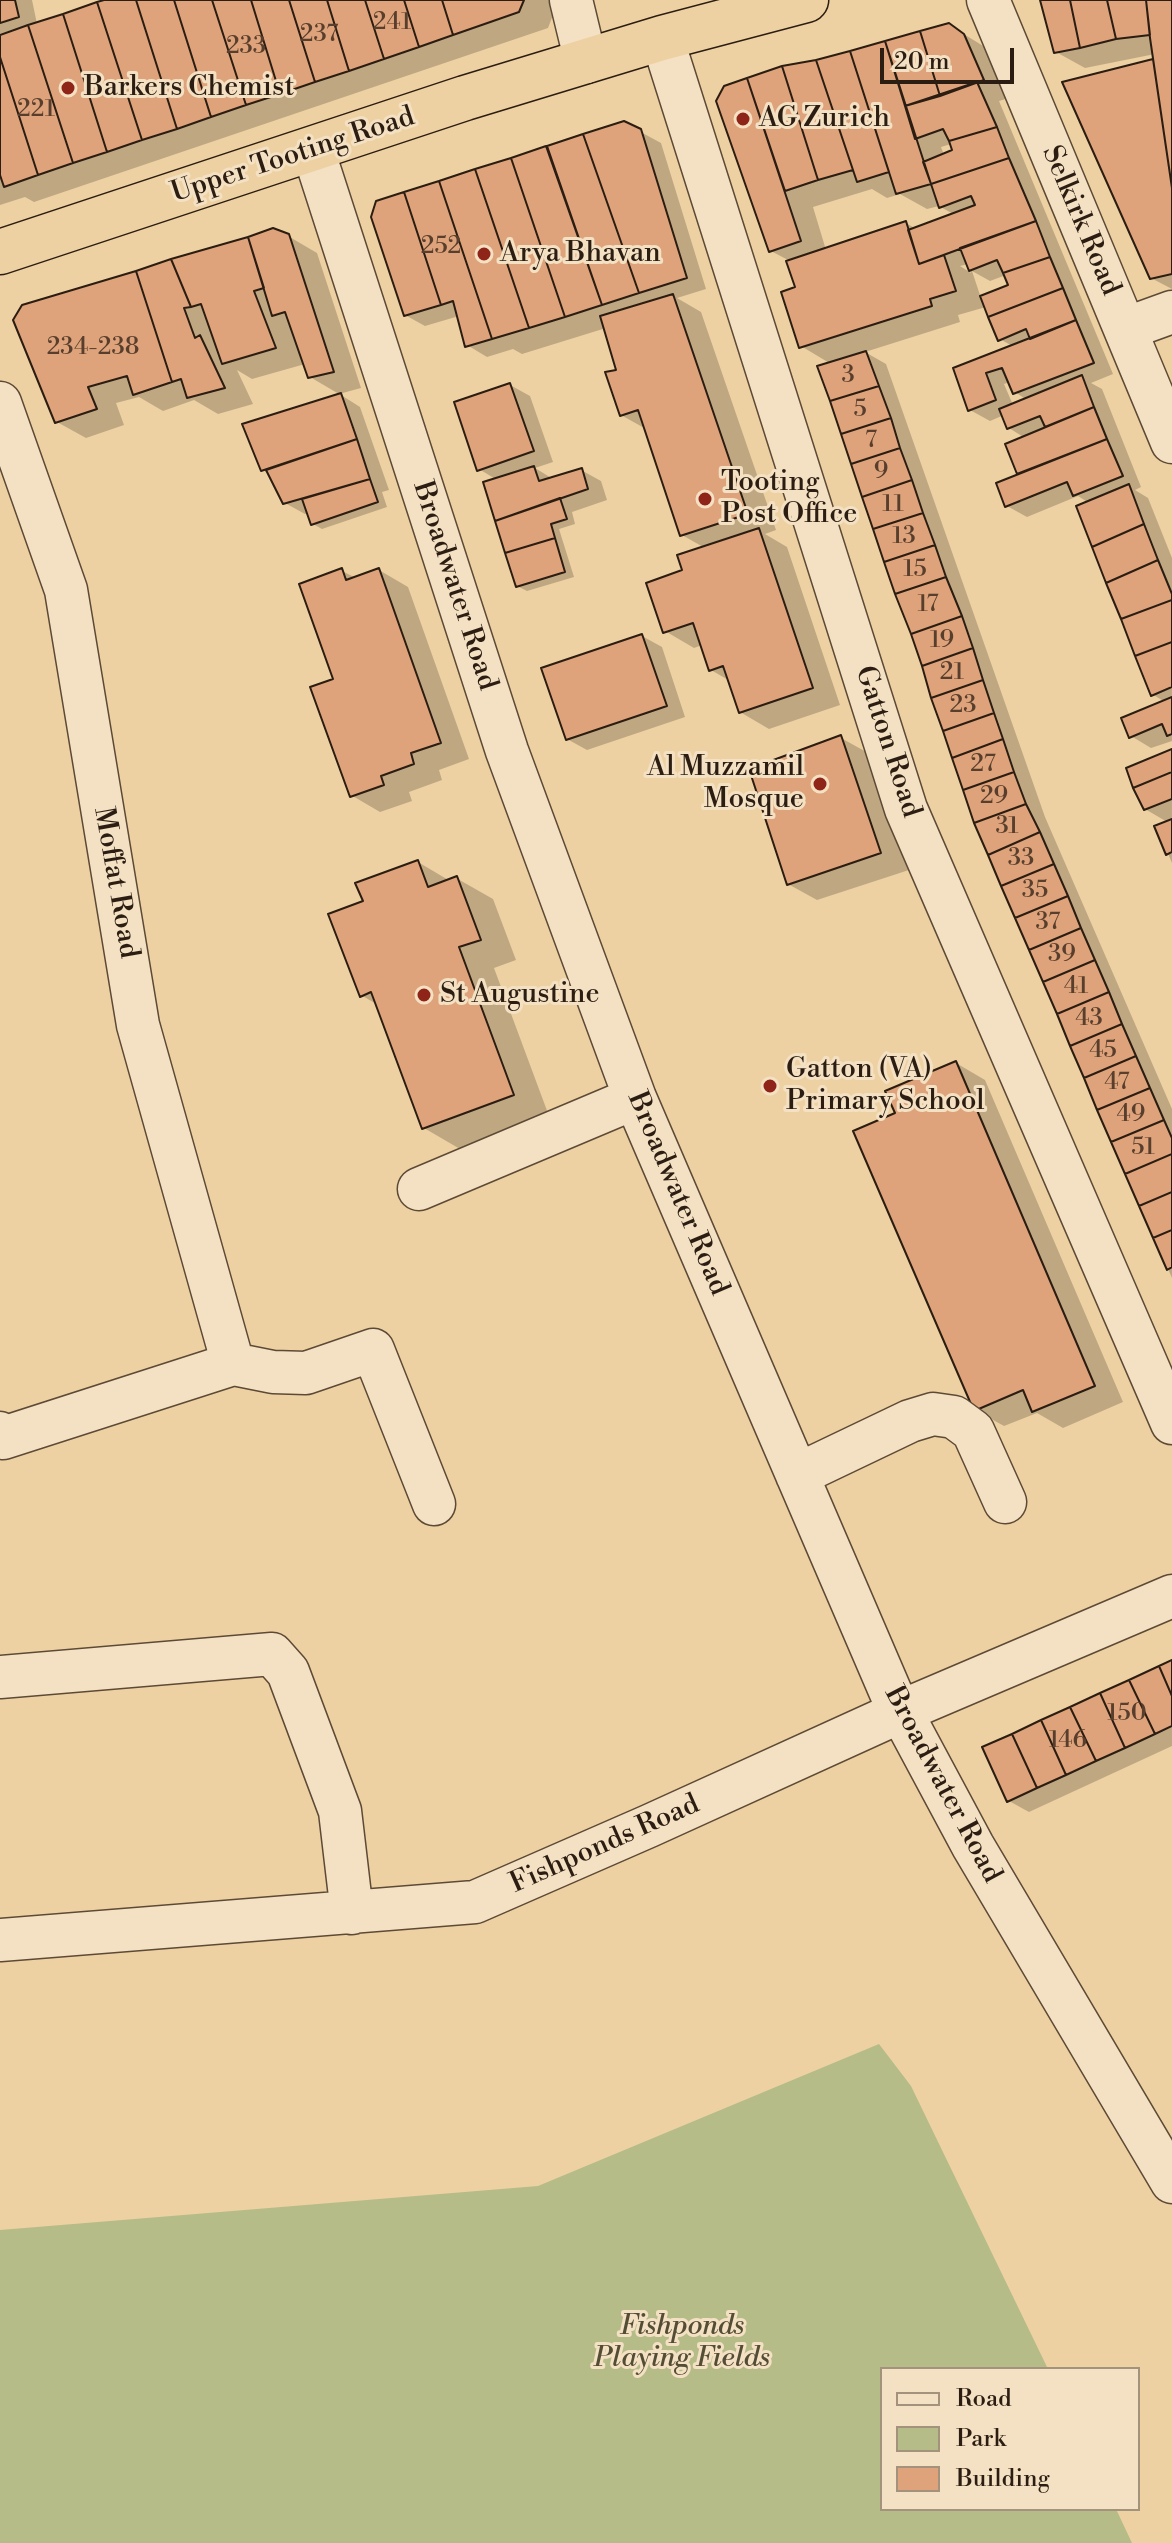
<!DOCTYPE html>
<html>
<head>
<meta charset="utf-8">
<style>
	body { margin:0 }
	#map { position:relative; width:1172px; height:2543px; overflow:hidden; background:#eed1a2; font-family:"Libre Bodoni",serif }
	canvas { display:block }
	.legend { position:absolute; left:880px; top:2367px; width:260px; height:144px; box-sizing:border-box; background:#f4e1c3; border:2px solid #a4937c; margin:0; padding:10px 14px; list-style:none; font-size:24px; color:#2b1d12 }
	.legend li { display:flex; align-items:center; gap:16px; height:40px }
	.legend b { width:40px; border:2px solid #a4937c }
	.scale { position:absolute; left:880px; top:48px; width:134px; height:36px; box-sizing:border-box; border:4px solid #2b1d12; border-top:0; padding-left:10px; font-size:24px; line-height:28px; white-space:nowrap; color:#2b1d12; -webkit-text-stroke:6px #f4e1c3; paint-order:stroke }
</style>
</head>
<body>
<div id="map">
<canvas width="1172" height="2543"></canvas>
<ul class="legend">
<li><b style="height:10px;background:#f4e1c3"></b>Road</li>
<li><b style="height:22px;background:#b5bc88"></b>Park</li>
<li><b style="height:22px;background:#dea37b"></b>Building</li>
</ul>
<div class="scale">20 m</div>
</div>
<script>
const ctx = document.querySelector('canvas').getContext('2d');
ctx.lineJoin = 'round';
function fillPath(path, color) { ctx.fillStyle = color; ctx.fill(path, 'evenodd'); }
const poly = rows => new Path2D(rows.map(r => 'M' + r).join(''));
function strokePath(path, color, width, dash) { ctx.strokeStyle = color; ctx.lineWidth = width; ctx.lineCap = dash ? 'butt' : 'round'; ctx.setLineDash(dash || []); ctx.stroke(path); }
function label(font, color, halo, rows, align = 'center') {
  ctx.font = font + ' "Libre Bodoni",serif'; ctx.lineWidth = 6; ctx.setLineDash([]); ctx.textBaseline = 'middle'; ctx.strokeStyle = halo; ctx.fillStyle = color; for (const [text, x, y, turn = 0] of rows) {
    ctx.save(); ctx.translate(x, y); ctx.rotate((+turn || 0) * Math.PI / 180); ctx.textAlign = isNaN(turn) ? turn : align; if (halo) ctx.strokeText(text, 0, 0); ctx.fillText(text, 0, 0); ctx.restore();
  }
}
const green = poly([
	[879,2044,911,2086,1048,2369,882,2369,882,2509,1116,2509,1132,2543,0,2543,0,2230,538,2186]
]);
const shadow = poly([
	[0,0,32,0,37,24,110,0,550,0,553,15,548,28,34,202,25,197,0,205],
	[1042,0,1172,0,1172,289,1151,278,1152,61,1156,63,1155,54,1085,68,1056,52],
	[949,25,993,52,1012,97,999,101,1113,374,1091,383,1102,389,1141,487,1135,490,1148,498,1172,558,1172,741,1151,748,1131,736,1165,702,1152,694,1089,503,1078,496,1027,517,1007,506,1019,475,1007,445,1025,438,1009,428,1004,415,990,421,970,410,956,369,1014,347,1000,339,986,307,958,315,960,322,865,352,886,364,1045,817,1172,1109,1172,1278,976,822,831,364,801,346,797,288,788,260,771,251,725,88,783,68,816,62],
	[951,144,954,151,944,155,941,147],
	[872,189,887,198,900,194,927,209,939,206,955,215,916,229,906,223,826,250,813,207],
	[968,264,971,273,960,266],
	[972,271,990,281,1006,275,1010,286,981,298],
	[1010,382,1015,392,1027,400,1013,405,1004,384],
	[624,123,661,143,706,289,677,298,701,312,776,530,765,534,787,547,840,705,769,729,740,712,730,681,711,670,702,645,694,648,665,631,685,572,705,548,682,535,646,429,621,415,618,372,606,328,522,354,513,349,487,357,467,345,459,316,425,326,405,315,378,203],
	[288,236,317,253,361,388,339,394,310,377,305,364,252,379,237,370,253,404,218,414,194,400,163,411,139,397,116,403,124,425,86,438,57,422,16,321],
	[510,385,530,396,553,462,535,468,553,479,581,470,601,481,607,500,572,512,575,524,559,529,574,577,527,591,517,586,497,480,479,469],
	[341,395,360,407,389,490,382,492,387,507,322,529,313,524,309,513,305,514,285,503,271,475,263,470],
	[379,570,408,587,469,759,439,770,442,780,409,792,412,801,380,812,351,795,336,680,342,571,356,578],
	[642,636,662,647,685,717,587,750,567,739],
	[841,738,870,754,909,870,817,900,788,884],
	[1172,751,1172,863,1157,827,1169,823,1145,809],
	[418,862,450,881,456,878,493,899,516,960,494,968,549,1116,460,1149,424,1128,378,1005,361,995,365,903],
	[956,1063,985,1080,1123,1402,1063,1428,1037,1413,1004,1426,975,1410,898,1114],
	[1172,1662,1172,1746,1029,1812,1009,1801]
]);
const building = poly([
	[0,0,15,0,19,17,0,23,0,0],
	[104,0,136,0,177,129,142,140,97,2,104,0],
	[136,0,174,0,211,117,177,129,136,0],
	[174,0,212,0,246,105,211,117,174,0],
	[212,0,251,0,280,94,246,105,212,0],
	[251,0,289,0,315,82,280,94,251,0],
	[289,0,327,0,349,71,315,82,289,0],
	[327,0,365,0,384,59,349,71,327,0],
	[365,0,404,0,419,47,384,59,365,0],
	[404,0,442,0,453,35,419,47,404,0],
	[442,0,524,0,519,12,453,35,442,0],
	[1040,0,1070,0,1080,48,1054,53,1040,0],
	[1070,0,1107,0,1116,39,1080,48,1070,0],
	[1107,0,1146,0,1150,35,1116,39,1107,0],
	[1146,0,1172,0,1172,188,1150,38,1146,0],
	[97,2,142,140,107,152,63,14,97,2],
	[63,14,107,152,73,163,28,25,63,14],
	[949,23,964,34,984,80,940,96,920,31,949,23],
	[28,25,73,163,38,175,0,57,0,35,28,25],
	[920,31,940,96,905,106,885,41,920,31],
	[885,41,931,184,896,194,850,51,885,41],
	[850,51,889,172,857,182,816,60,850,51],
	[0,57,38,175,4,187,0,175,0,57],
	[1153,59,1172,188,1172,274,1150,279,1062,82,1153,59],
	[816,60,853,170,818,180,782,66,816,60],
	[782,66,818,180,785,191,747,78,782,66],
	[747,78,801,241,769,252,716,101,724,86,747,78],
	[977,82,997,127,949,141,943,129,915,139,905,106,977,82],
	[624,121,641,129,687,278,639,293,583,134,624,121],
	[997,127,1009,158,931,184,923,162,952,150,949,141,997,127],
	[583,134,639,293,602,305,547,146,583,134],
	[546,146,602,305,565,317,511,158,546,146],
	[511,158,565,317,529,328,475,169,511,158],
	[1009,158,1036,221,919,264,908,230,975,205,971,196,939,208,931,184,1009,158],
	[475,169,529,328,492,339,439,181,475,169],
	[439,181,492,339,465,347,453,301,441,305,404,192,439,181],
	[404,192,441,305,404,316,371,217,376,201,404,192],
	[906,221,919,264,944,255,956,291,930,299,932,306,799,348,781,292,795,287,786,261,906,221],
	[1036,221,1050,257,1003,273,997,260,969,271,960,248,1036,221],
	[273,228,289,234,334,372,308,378,285,312,272,316,248,237,273,228],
	[248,237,264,288,254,291,276,348,222,364,201,304,191,307,171,259,248,237],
	[1050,257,1063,288,988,317,980,296,1008,285,1003,273,1050,257],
	[171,259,191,307,184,308,195,338,200,335,225,388,187,398,181,379,172,382,136,271,171,259],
	[136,271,172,382,133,395,127,376,88,387,97,409,55,423,13,320,22,305,136,271],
	[1063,288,1076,320,1030,339,1026,329,998,341,988,317,1063,288],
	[673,294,748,514,680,536,638,410,620,416,605,372,616,370,600,316,673,294],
	[1076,320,1094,363,1013,394,1002,368,986,373,996,400,968,411,953,368,1076,320],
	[866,351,879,386,830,401,817,366,866,351],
	[1082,375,1094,407,1045,427,1040,416,1007,429,999,409,1082,375],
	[510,383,534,451,477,471,454,402,510,383],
	[879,386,891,418,841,434,830,401,879,386],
	[341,393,357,439,261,471,242,424,341,393],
	[1094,407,1107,439,1017,474,1005,444,1094,407],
	[891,418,900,448,851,464,841,434,891,418],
	[357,439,370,479,283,504,266,470,357,439],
	[1107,439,1123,476,1073,496,1067,482,1005,507,996,483,1107,439],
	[900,448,912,480,862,497,851,464,900,448],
	[534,466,539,481,582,468,588,489,495,521,483,482,534,466],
	[370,479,378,502,311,525,302,499,370,479],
	[912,480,923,513,873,529,862,497,912,480],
	[1129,484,1144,524,1092,547,1076,506,1129,484],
	[560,498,567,519,551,524,555,538,505,553,495,521,560,498],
	[923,513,935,545,884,562,873,529,923,513],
	[1144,524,1158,560,1106,583,1092,547,1144,524],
	[759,528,813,688,739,713,723,666,709,671,693,623,663,633,646,583,682,570,677,555,759,528],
	[555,538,565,572,516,587,505,553,555,538],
	[935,545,946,577,895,594,884,562,935,545],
	[1158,560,1172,594,1172,600,1121,619,1106,583,1158,560],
	[342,568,346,580,379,568,441,743,411,753,414,764,381,776,384,785,350,797,310,687,333,679,299,584,342,568],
	[946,577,962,616,911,634,895,594,946,577],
	[1172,600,1172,642,1135,656,1121,619,1172,600],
	[962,616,973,648,922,666,911,634,962,616],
	[642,634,667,706,566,740,541,668,642,634],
	[1172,642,1172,687,1151,696,1135,656,1172,642],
	[973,648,983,680,931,698,922,666,973,648],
	[983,680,994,713,943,731,931,698,983,680],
	[1172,697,1172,734,1167,736,1162,724,1129,738,1121,718,1172,697],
	[994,713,1003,739,952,758,943,731,994,713],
	[841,735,881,853,787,885,749,769,841,735],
	[1003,739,1014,772,963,790,952,758,1003,739],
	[1172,749,1172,772,1133,788,1126,768,1172,749],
	[1014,772,1026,804,974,823,963,790,1014,772],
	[1172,772,1172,799,1144,810,1133,788,1172,772],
	[1026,804,1040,832,988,855,974,823,1026,804],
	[1172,819,1172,852,1166,855,1154,826,1172,819],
	[1040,832,1054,864,1001,886,988,855,1040,832],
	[418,860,428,887,457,876,481,940,459,947,514,1095,422,1129,371,992,360,997,328,914,363,901,355,883,418,860],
	[1054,864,1068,896,1015,918,1001,886,1054,864],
	[1068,896,1081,928,1029,950,1015,918,1068,896],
	[1081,928,1095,960,1043,982,1029,950,1081,928],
	[1095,960,1109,992,1057,1014,1043,982,1095,960],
	[1109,992,1122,1024,1070,1046,1057,1014,1109,992],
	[1122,1024,1136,1056,1084,1078,1070,1046,1122,1024],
	[1136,1056,1150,1088,1097,1110,1084,1078,1136,1056],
	[956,1061,1095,1386,1032,1412,1023,1390,974,1411,853,1131,895,1113,885,1091,956,1061],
	[1150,1088,1164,1120,1111,1142,1097,1110,1150,1088],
	[1164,1120,1172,1138,1172,1154,1125,1174,1111,1142,1164,1120],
	[1172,1154,1172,1192,1139,1206,1125,1174,1172,1154],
	[1172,1192,1172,1230,1153,1238,1139,1206,1172,1192],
	[1172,1230,1172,1267,1167,1270,1153,1238,1172,1230],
	[1172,1660,1172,1696,1159,1666,1172,1660],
	[1159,1666,1172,1696,1172,1726,1155,1734,1129,1680,1159,1666],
	[1129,1680,1155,1734,1125,1748,1100,1693,1129,1680],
	[1100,1693,1125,1748,1096,1761,1070,1707,1100,1693],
	[1070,1707,1096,1761,1066,1775,1041,1720,1070,1707],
	[1041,1720,1066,1775,1037,1788,1012,1734,1041,1720],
	[1012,1734,1037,1788,1007,1802,982,1747,1012,1734]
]);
const minor = poly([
	[571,0,586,62],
	[988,0,1172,442],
	[662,38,906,809,1172,1423],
	[313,150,507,751,635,1098,891,1693,973,1846,1172,2182],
	[1125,329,1172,312],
	[0,403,66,590,138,1025,233,1364],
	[419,1189,635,1098],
	[0,1433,3,1438,233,1364,273,1372,306,1373,373,1350,434,1504],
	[797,1475,910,1421,933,1414,954,1417,973,1431,1005,1502],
	[0,1677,272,1654,288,1672,340,1811,352,1913],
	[0,1940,475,1902,649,1826,902,1711,1172,1596]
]);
const highway = poly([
	[0,252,465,98,662,38,806,0]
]);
const markers = [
	[68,88,8,"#8f2418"],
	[743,119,8,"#8f2418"],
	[484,254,8,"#8f2418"],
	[705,499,8,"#8f2418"],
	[820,784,8,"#8f2418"],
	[424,995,8,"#8f2418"],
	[770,1086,8,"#8f2418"]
];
const numberNames = [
	["241",392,23],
	["237",319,35],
	["233",246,47],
	["221",36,110],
	["252",441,247],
	["234-238",93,348],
	["3",848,376],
	["5",860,410],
	["7",871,441],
	["9",881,472],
	["11",893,505],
	["13",904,537],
	["15",915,570],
	["17",928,605],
	["19",942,641],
	["21",952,673],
	["23",963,706],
	["27",983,765],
	["29",994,797],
	["31",1007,827],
	["33",1021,859],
	["35",1035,891],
	["37",1048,923],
	["39",1062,955],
	["41",1076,987],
	["43",1089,1019],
	["45",1103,1051],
	["47",1117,1083],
	["49",1131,1115],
	["51",1143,1148],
	["150",1127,1714],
	["146",1068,1741]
];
const poiNames = [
	["Barkers Chemist",84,88],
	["AG Zurich",759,119],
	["Arya Bhavan",500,254],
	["Tooting",721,483],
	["Post Office",721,515],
	["Al Muzzamil",804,768,"right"],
	["Mosque",804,800,"right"],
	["St Augustine",440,995],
	["Gatton (VA)",786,1070],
	["Primary School",786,1102]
];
const streetNames = [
	["Upper Tooting Road",293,156,-18],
	["Selkirk Road",1080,221,67],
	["Broadwater Road",454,586,72],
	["Gatton Road",887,742,72],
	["Moffat Road",115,883,80],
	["Broadwater Road",677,1194,67],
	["Broadwater Road",942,1785,62],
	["Fishponds Road",605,1845,-24]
];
const parkNames = [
	["Fishponds",682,2327],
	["Playing Fields",682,2359]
];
fillPath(green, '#b5bc88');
fillPath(shadow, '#0003');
fillPath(building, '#dea37b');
strokePath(building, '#2b1d12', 2);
strokePath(minor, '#5c4a36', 45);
strokePath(highway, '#2b1d12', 47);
strokePath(minor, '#f4e1c3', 42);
strokePath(highway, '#eed1a2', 44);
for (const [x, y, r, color] of markers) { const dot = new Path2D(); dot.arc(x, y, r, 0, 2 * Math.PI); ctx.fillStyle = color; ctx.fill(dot); strokePath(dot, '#f4e1c3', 3); }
label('24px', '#583e2c', null, numberNames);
label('28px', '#2b1d12', '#f4e1c3', poiNames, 'left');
label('28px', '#2b1d12', '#f4e1c3', streetNames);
label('italic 28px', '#544d35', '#f4e1c3', parkNames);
</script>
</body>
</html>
